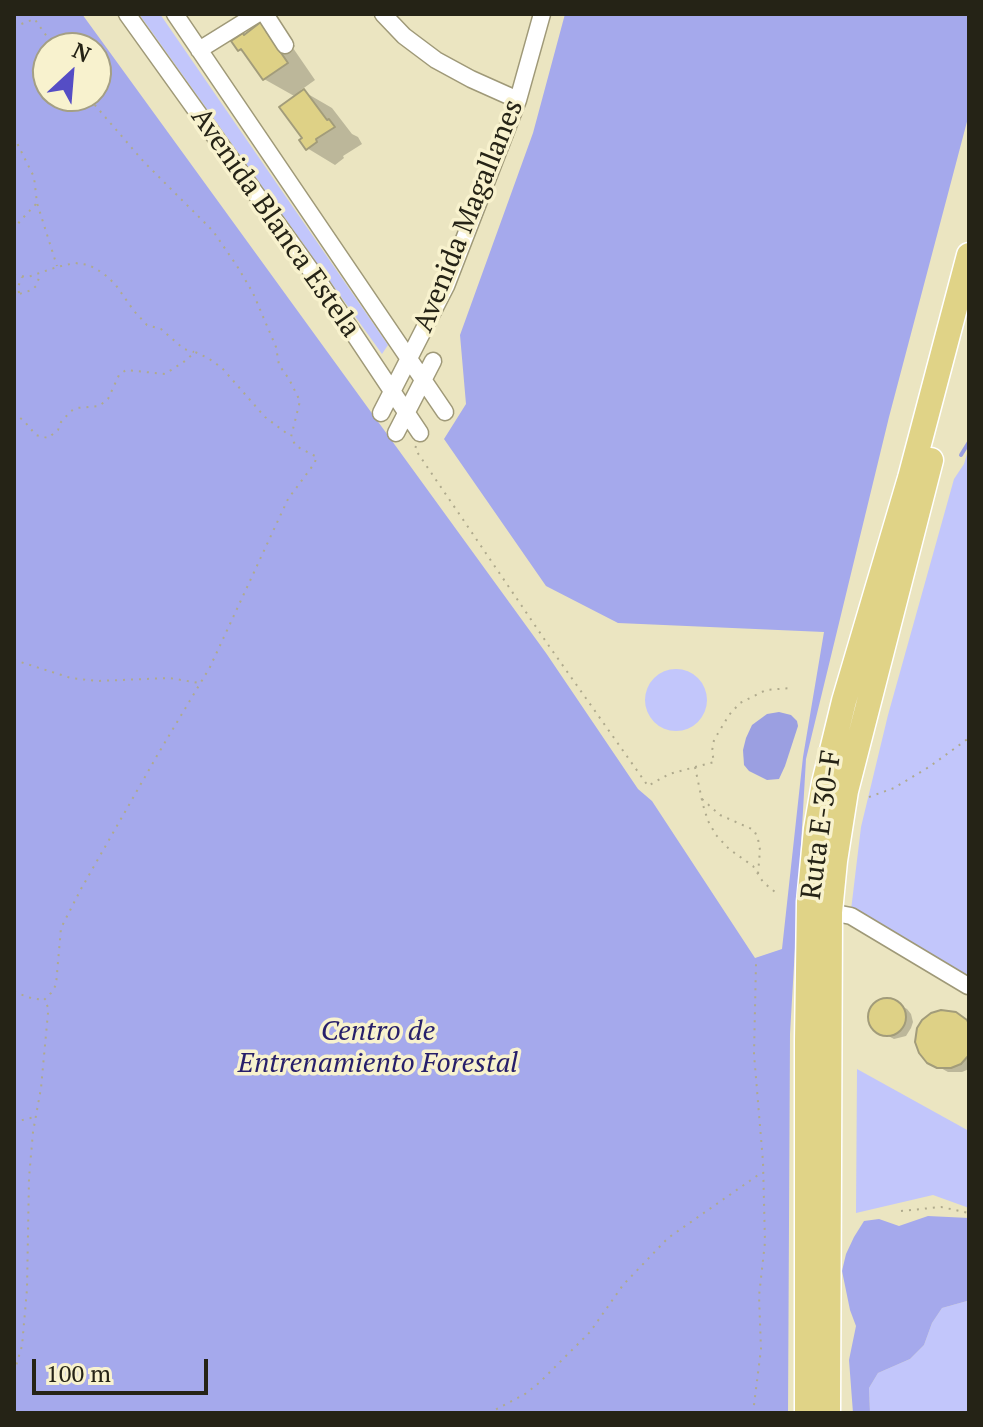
<!DOCTYPE html>
<html>
<head>
<meta charset="utf-8">
<style>
	body { margin:0 }
	#map { position:relative; width:983px; height:1427px; overflow:hidden; background:#ebe5c1; font-family:"PT Serif",serif }
	canvas { display:block }
	.frame { position:absolute; inset:0; border:16px solid #252316; pointer-events:none }
	.north { position:absolute; left:32px; top:32px; width:80px; height:80px; box-sizing:border-box; background:#f8f2ce; border:2px solid #a49f84; border-radius:50%; rotate:26deg; font-size:22px; font-weight:700; line-height:32px; text-align:center; color:#252316 }
	.north::after { content:''; display:block; margin:auto; width:28px; height:36px; background:#554dc5; clip-path:polygon(50% 0,100% 100%,50% 72%,0 100%) }
	.scale { position:absolute; left:32px; top:1359px; width:176px; height:36px; box-sizing:border-box; border:4px solid #252316; border-top:0; padding-left:10px; font-size:24px; line-height:28px; white-space:nowrap; color:#252316; -webkit-text-stroke:6px #f8f2ce; paint-order:stroke }
</style>
</head>
<body>
<div id="map">
<canvas width="983" height="1427"></canvas>
<div class="frame"></div>
<div class="north">N</div>
<div class="scale">100 m</div>
</div>
<script>
const ctx = document.querySelector('canvas').getContext('2d');
ctx.lineJoin = 'round';
function fillPath(path, color) { ctx.fillStyle = color; ctx.fill(path, 'evenodd'); }
const poly = rows => new Path2D(rows.map(r => 'M' + r).join(''));
function strokePath(path, color, width, dash) { ctx.strokeStyle = color; ctx.lineWidth = width; ctx.lineCap = dash ? 'butt' : 'round'; ctx.setLineDash(dash || []); ctx.stroke(path); }
function label(font, color, halo, rows, align = 'center') {
  ctx.font = font + ' "PT Serif",serif'; ctx.lineWidth = 7; ctx.setLineDash([]); ctx.textBaseline = 'middle'; ctx.strokeStyle = halo; ctx.fillStyle = color; for (const [text, x, y, turn = 0] of rows) {
    ctx.save(); ctx.translate(x, y); ctx.rotate((+turn || 0) * Math.PI / 180); ctx.textAlign = isNaN(turn) ? turn : align; if (halo) ctx.strokeText(text, 0, 0); ctx.fillText(text, 0, 0); ctx.restore();
  }
}
const green = poly([
	[139,14,160,14,388,345,382,354],
	[969,447,969,976,851,910,861,827,888,715,954,479,964,464],
	'645 700a31 31 0 1 1 62 0a31 31 0 1 1-62 0Z',
	[857,1069,969,1131,969,1208,933,1195,856,1213],
	[969,1298,969,1413,870,1413,869,1388,878,1373,910,1359,924,1345,932,1323,942,1308,967,1301]
]);
const forest = poly([
	[14,14,82,14,546,653,638,789,652,801,755,958,782,949,803,757,824,632,618,623,546,586,444,439,466,404,460,335,533,133,565,14,969,14,969,114,889,417,806,759,790,1034,788,1413,14,1413],
	[48,48,96,48,96,96,48,96],
	[928,1216,969,1218,969,1298,967,1301,942,1308,932,1323,924,1345,910,1359,878,1373,869,1388,870,1413,853,1413,849,1360,856,1326,850,1310,842,1271,846,1254,854,1237,864,1221,879,1219,899,1226]
]);
const water = poly([
	[779,712,791,715,797,721,798,726,785,766,779,779,767,780,749,771,744,765,743,750,746,738,752,725,767,714]
]);
const shadow = poly([
	[263,24,291,40,295,46,293,48,315,80,301,90,332,108,352,134,358,137,362,144,343,156,344,158,335,165,307,148,296,97,264,79,247,54,239,50,246,37],
	[890,1000,907,1009,911,1014,913,1022,911,1028,906,1036,894,1039,875,1029,870,1017,872,1009,877,1003],
	[956,1014,969,1023,969,1069,962,1072,948,1072,939,1067]
]);
const stream = poly([
	[961,455,969,442]
]);
const building = poly([
	[262,21,268,29,266,31,288,63,263,80,241,49,238,51,231,41,243,33,244,35,262,21],
	[304,89,327,120,329,119,335,127,316,139,317,142,306,150,299,140,302,138,279,107,304,89],
	'868 1017a19 19 0 1 1 38 0a19 19 0 1 1-38 0Z',
	[941,1010,956,1012,967,1020,969,1024,969,1055,961,1064,951,1068,937,1068,927,1063,919,1053,915,1042,917,1028,922,1020,931,1013,941,1010]
]);
const path = poly([
	[31,14,55,48],
	[14,27,34,19],
	[14,137,34,177,37,203,57,266],
	[14,158,21,154],
	[14,230,20,221,36,204],
	[14,275,28,277,57,267,75,263,89,265,103,273,115,284,134,311,147,325,161,329,184,349,194,352],
	[19,293,18,287,22,277],
	[14,299,19,294,32,290,36,286,39,278,38,275],
	[14,413,24,421,36,435,48,438,58,430,61,422,71,411,77,408,99,406,108,399,119,375,126,370,165,374,185,361,195,352,208,358,222,368,265,417,289,435],
	[416,446,415,449,549,646,648,786,669,774,714,762,712,751,714,740,729,715,740,703,766,690,790,688],
	[14,660,71,678,97,681,169,678,200,683],
	[695,767,703,805,708,821,716,835,729,849,753,866,763,882,775,892],
	[869,797,894,788,929,767,969,738],
	[702,799,720,815,754,830,758,839,760,850,758,874],
	[14,992,31,998,43,1000],
	[14,1122,35,1117],
	[901,1211,941,1207,969,1213],
	[14,1372,22,1346,27,1289,29,1178,33,1132,41,1088,48,1013,48,1007,44,1000,51,993,56,985,61,928,81,889,158,754,210,667,288,499,314,464,317,457,296,446,291,437,300,401,289,379,279,365,276,347,253,293,237,266,213,231,144,162,87,96],
	[489,1413,525,1394,539,1383,590,1332,623,1285,668,1238,761,1173],
	[753,1413,761,1349,759,1296,765,1242,763,1162,754,1054,756,963]
]);
const minor = poly([
	[127,14,322,286,420,433],
	[175,14,445,412],
	[265,14,285,45],
	[383,14,404,36,436,60,471,79,518,100],
	[199,50,257,14],
	[381,413,446,286,518,100,542,14],
	[396,433,433,361],
	[830,912,851,916,968,986]
]);
const highway = poly([
	[807,1413,807,1040,809,902,816,829,824,783,844,701,910,478,969,255],
	[828,1413,830,912,835,861,846,791,931,460]
]);
const streetNames = [
	["Avenida Magallanes",469,216,-68],
	["Avenida Blanca Estela",275,223,55],
	["Ruta E-30-F",822,825,-82]
];
const parkNames = [
	["Centro de",378,1032],
	["Entrenamiento Forestal",378,1064]
];
fillPath(green, '#c2c6fb');
fillPath(forest, '#a5a9ec');
fillPath(water, '#9b9fe1');
fillPath(shadow, '#0003');
strokePath(stream, '#9b9fe1', 4);
fillPath(building, '#ded186');
strokePath(building, '#a29c7a', 2);
strokePath(minor, '#9f9978', 19);
strokePath(highway, '#fff', 27);
strokePath(path, '#afaa8d', 2, [2, 6]);
strokePath(minor, '#fff', 16);
strokePath(highway, '#e0d387', 24);
label('28px', '#252316', '#f8f2ce', streetNames);
label('italic 28px', '#271f6a', '#f8f2ce', parkNames);
</script>
</body>
</html>
